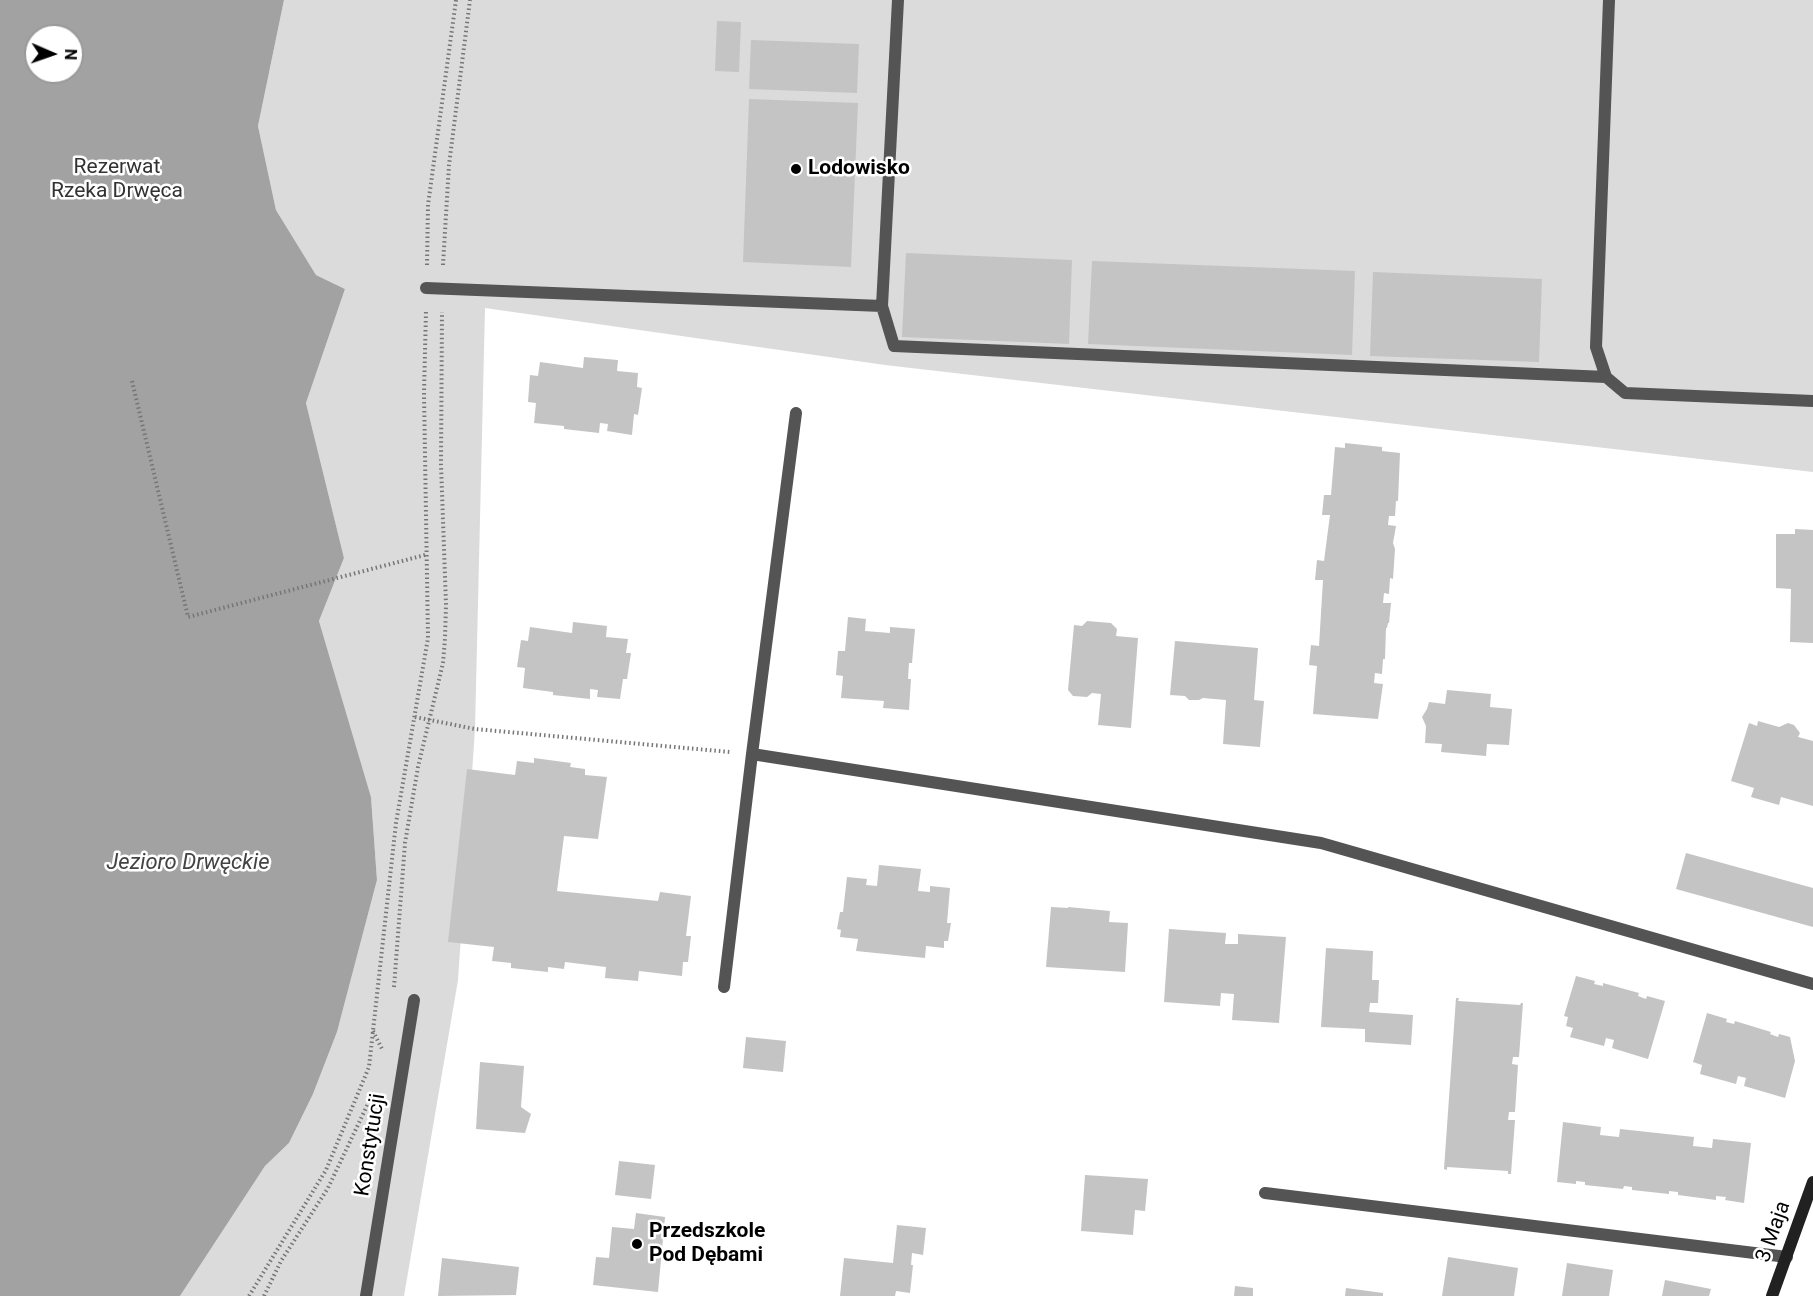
<!DOCTYPE html>
<html>
<head>
<meta charset="utf-8">
<style>
	body { margin:0 }
	#map { position:relative; width:1813px; height:1296px; overflow:hidden; background:#fff; font-family:Roboto,sans-serif }
	canvas { display:block }
	.north { position:absolute; left:24px; top:24px; width:60px; height:60px; box-sizing:border-box; background:#fff; border:2px solid #999; border-radius:50%; rotate:92deg; font-size:16px; font-weight:700; line-height:24px; text-align:center; color:#000 }
	.north::after { content:''; display:block; margin:auto; width:21px; height:27px; background:#000; clip-path:polygon(50% 0,100% 100%,50% 72%,0 100%) }
</style>
</head>
<body>
<div id="map">
<canvas width="1813" height="1296"></canvas>
<div class="north">N</div>
</div>
<script>
const ctx = document.querySelector('canvas').getContext('2d');
ctx.lineJoin = 'round';
function fillPath(path, color) { ctx.fillStyle = color; ctx.fill(path, 'evenodd'); }
const poly = rows => new Path2D(rows.map(r => 'M' + r).join(''));
function strokePath(path, color, width, dash) { ctx.strokeStyle = color; ctx.lineWidth = width; ctx.lineCap = dash ? 'butt' : 'round'; ctx.setLineDash(dash || []); ctx.stroke(path); }
function label(font, color, halo, rows, align = 'center') {
  ctx.font = font + ' Roboto,sans-serif'; ctx.lineWidth = 5; ctx.setLineDash([]); ctx.textBaseline = 'middle'; ctx.strokeStyle = halo; ctx.fillStyle = color; for (const [text, x, y, turn = 0] of rows) {
    ctx.save(); ctx.translate(x, y); ctx.rotate((+turn || 0) * Math.PI / 180); ctx.textAlign = isNaN(turn) ? turn : align; if (halo) ctx.strokeText(text, 0, 0); ctx.fillText(text, 0, 0); ctx.restore();
  }
}
const green = poly([
	[284,0,1813,0,1813,472,885,365,485,308,475,729,458,980,404,1296,180,1296,265,1166,289,1143,313,1094,337,1032,377,880,371,797,319,621,344,558,306,403,345,289,316,275,276,210,258,126]
]);
const water = poly([
	[0,0,284,0,258,126,276,210,316,275,345,289,306,403,344,558,319,621,371,797,377,880,337,1032,313,1094,289,1143,265,1166,180,1296,0,1296],
	[36,36,72,36,72,72,36,72]
]);
const building = poly([
	[717,21,741,22,739,72,715,71],
	[751,40,859,44,857,93,749,89],
	[749,99,858,103,851,267,743,262],
	[906,253,1072,260,1069,344,902,337],
	[1092,261,1355,271,1352,355,1088,344],
	[1373,272,1542,279,1539,362,1370,356],
	[584,357,618,360,617,371,638,373,637,387,642,388,638,415,634,414,632,435,607,431,608,424,600,423,599,433,564,429,564,426,534,423,536,403,528,402,530,375,538,376,540,362,583,368],
	[1345,443,1382,447,1382,451,1400,453,1398,501,1396,501,1395,516,1389,516,1388,525,1396,526,1393,543,1395,549,1393,579,1390,578,1389,594,1384,593,1383,603,1391,603,1389,623,1388,623,1387,628,1386,628,1385,659,1383,659,1382,674,1375,673,1374,683,1383,684,1378,719,1313,714,1317,666,1309,665,1311,645,1319,646,1323,580,1315,580,1317,560,1324,561,1330,515,1322,515,1324,495,1331,495,1335,447,1345,448],
	[1795,529,1813,530,1813,643,1790,642,1791,589,1776,588,1776,534,1795,534],
	[848,617,866,619,865,631,890,633,890,627,915,629,912,663,909,663,908,679,911,679,909,710,883,708,884,701,841,698,843,676,836,675,838,651,845,651],
	[1087,621,1111,623,1117,629,1116,636,1138,638,1131,728,1098,725,1101,694,1092,693,1087,697,1073,696,1068,690,1074,625,1082,626],
	[573,622,607,626,606,637,628,639,626,653,631,653,627,679,623,679,620,699,597,697,598,690,590,689,590,699,553,695,553,692,523,688,525,668,517,667,521,640,528,641,530,627,572,633],
	[1175,641,1258,648,1254,700,1264,701,1260,747,1223,744,1226,700,1203,698,1199,700,1189,700,1185,696,1170,695],
	[1447,690,1491,694,1490,707,1512,709,1509,745,1487,744,1486,756,1441,752,1442,744,1425,743,1426,726,1422,717,1427,709,1429,702,1445,704],
	[1758,721,1779,727,1788,723,1794,725,1800,733,1798,737,1813,741,1813,806,1781,797,1779,805,1751,797,1754,788,1731,781,1749,723,1757,726],
	[534,758,571,763,570,767,585,769,585,775,607,777,598,839,564,836,557,891,658,901,660,892,691,896,686,936,691,936,688,962,683,962,682,976,639,971,638,981,605,978,606,967,565,962,564,969,548,967,548,972,511,968,511,963,492,961,494,947,448,942,467,769,515,775,517,761,534,763],
	[1686,853,1813,888,1813,927,1676,889],
	[879,865,921,869,918,891,930,892,930,886,950,888,947,923,951,923,948,941,944,941,944,948,926,946,925,958,856,951,858,939,840,937,841,930,837,929,840,912,843,912,847,877,867,879,866,885,877,886],
	[1051,907,1068,908,1068,907,1110,911,1109,922,1128,923,1125,972,1046,967],
	[1169,929,1226,933,1225,944,1238,944,1238,934,1286,937,1279,1023,1232,1020,1234,994,1221,993,1220,1006,1164,1002],
	[1326,948,1373,951,1372,980,1379,980,1378,1003,1370,1003,1369,1012,1413,1015,1411,1045,1365,1042,1365,1029,1321,1027],
	[1576,976,1595,981,1594,984,1603,986,1603,983,1639,993,1638,996,1646,999,1647,996,1665,1001,1648,1059,1612,1048,1614,1040,1606,1038,1604,1046,1570,1037,1573,1028,1566,1026,1568,1017,1564,1016],
	[1456,998,1459,998,1458,1001,1520,1005,1521,1003,1523,1003,1519,1057,1513,1057,1512,1064,1518,1065,1515,1112,1509,1112,1508,1120,1515,1120,1511,1174,1508,1174,1508,1171,1447,1167,1447,1170,1444,1169],
	[1707,1013,1727,1019,1726,1022,1734,1024,1735,1021,1771,1032,1770,1034,1778,1037,1779,1034,1790,1037,1795,1061,1785,1098,1744,1086,1746,1078,1738,1076,1736,1084,1700,1074,1702,1065,1693,1062],
	[746,1037,786,1041,783,1072,743,1068],
	[480,1062,524,1066,521,1107,531,1114,525,1133,476,1129],
	[1563,1122,1601,1127,1600,1135,1619,1137,1620,1129,1694,1137,1693,1146,1712,1148,1713,1139,1751,1143,1744,1203,1725,1200,1726,1197,1716,1196,1716,1200,1678,1195,1678,1192,1669,1191,1669,1194,1632,1190,1632,1187,1624,1186,1623,1189,1585,1185,1585,1182,1576,1181,1576,1184,1557,1182],
	[619,1161,655,1165,651,1199,615,1195],
	[1085,1175,1148,1179,1145,1211,1135,1210,1133,1235,1081,1231],
	[636,1213,665,1217,658,1292,593,1285,596,1257,609,1258,612,1227,634,1229],
	[897,1225,926,1228,923,1255,912,1253,911,1265,913,1265,910,1293,896,1291,895,1296,840,1296,844,1258,893,1263],
	[1448,1257,1518,1268,1514,1296,1442,1296],
	[442,1258,519,1267,516,1295,438,1296],
	[1567,1263,1613,1270,1609,1296,1562,1296],
	[1665,1280,1711,1289,1709,1296,1662,1296],
	[1235,1286,1253,1288,1253,1296,1234,1296],
	[1346,1288,1383,1293,1383,1296,1345,1296]
]);
const path = poly([
	[427,265,428,205,456,0],
	[443,265,449,165,470,0],
	[132,381,188,617,425,555],
	[415,717,475,729,730,752],
	[394,987,405,843,418,767,443,663,445,638,446,605,441,464,442,312],
	[373,1031,382,1049],
	[249,1296,326,1170,369,1067,396,823,428,638,424,393,426,311],
	[264,1296,281,1261,328,1188,374,1091]
]);
const lane = poly([
	[898,0,882,306,894,346,1606,377],
	[1609,0,1596,347,1606,377,1625,393,1813,401],
	[426,288,882,306]
]);
const street = poly([
	[796,413,752,754,1321,843,1813,984],
	[724,987,752,754],
	[1265,1193,1787,1257],
	[366,1296,414,1000]
]);
const secondary = poly([
	[1772,1296,1813,1182]
]);
const markers = [
	[796,169,6,"#000"],
	[637,1244,6,"#000"]
];
const parkNames = [
	["Rezerwat",117,168],
	["Rzeka Drwęca",117,192]
];
const poiNames = [
	["Lodowisko",808,169],
	["Przedszkole",649,1232],
	["Pod Dębami",649,1256]
];
const streetNames = [
	["Konstytucji",371,1145,-81],
	["3 Maja",1774,1232,-70]
];
const waterNames = [
	["Jezioro Drwęckie",188,863]
];
fillPath(green, '#dbdbdb');
fillPath(water, '#a2a2a2');
fillPath(building, '#c4c4c4');
strokePath(path, '#767676', 4, [1.5, 3]);
strokePath(lane, '#545454', 12);
strokePath(street, '#545454', 12);
strokePath(secondary, '#212121', 12);
for (const [x, y, r, color] of markers) { const dot = new Path2D(); dot.arc(x, y, r, 0, 2 * Math.PI); ctx.fillStyle = color; ctx.fill(dot); strokePath(dot, '#fff', 2); }
label('21px', '#323232', '#fff', parkNames);
label('bold 21px', '#000', '#fff', poiNames, 'left');
label('21px', '#000', '#fff', streetNames);
label('italic 22px', '#434343', '#fff', waterNames);
</script>
</body>
</html>
